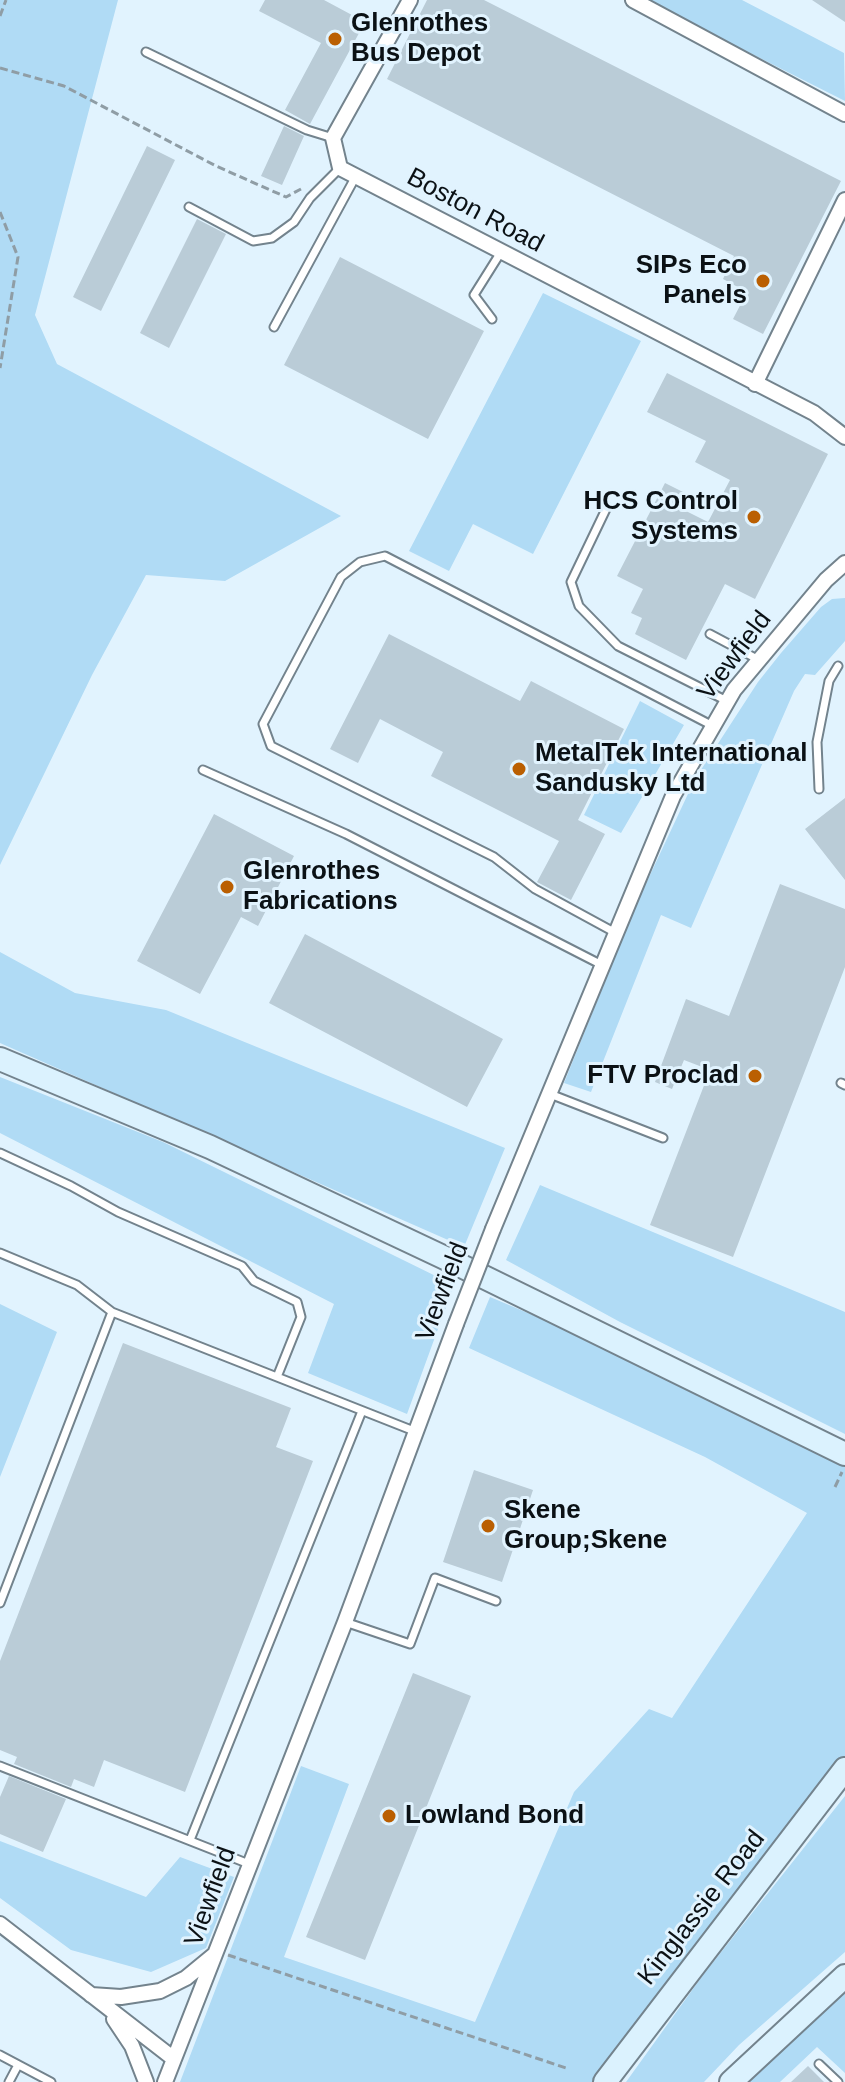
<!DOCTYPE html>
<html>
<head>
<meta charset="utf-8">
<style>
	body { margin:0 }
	canvas { display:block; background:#e1f3fe }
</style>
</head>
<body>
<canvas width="845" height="2082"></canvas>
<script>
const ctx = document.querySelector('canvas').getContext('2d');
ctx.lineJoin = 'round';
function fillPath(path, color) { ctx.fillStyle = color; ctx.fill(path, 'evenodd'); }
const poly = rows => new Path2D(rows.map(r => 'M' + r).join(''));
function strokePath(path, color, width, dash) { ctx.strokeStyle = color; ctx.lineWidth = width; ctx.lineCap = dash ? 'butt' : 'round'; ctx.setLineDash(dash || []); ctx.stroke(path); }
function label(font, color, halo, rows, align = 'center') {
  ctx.font = font + ' Arial,sans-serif'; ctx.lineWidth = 6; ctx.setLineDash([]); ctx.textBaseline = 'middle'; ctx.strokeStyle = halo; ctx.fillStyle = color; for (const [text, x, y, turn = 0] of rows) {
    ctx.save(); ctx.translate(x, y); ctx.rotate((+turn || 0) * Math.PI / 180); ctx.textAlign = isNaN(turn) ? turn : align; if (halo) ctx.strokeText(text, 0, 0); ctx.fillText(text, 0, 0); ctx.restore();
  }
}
const green = poly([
	[0,0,118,0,35,315,57,364,341,516,225,581,146,575,92,675,0,865],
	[645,0,742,0,844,53,845,101],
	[543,293,641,341,533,554,473,524,449,571,409,551],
	[845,598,845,641,815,675,805,674,794,691,691,928,661,915,591,1092,564,1083,635,907,695,779,758,682,781,653,821,607,832,599],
	[640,701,684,725,621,833,584,815],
	[0,952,75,993,166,1010,505,1148,464,1247,0,1043],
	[0,1077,163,1142,454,1285,407,1414,308,1373,334,1304,0,1133],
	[540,1185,845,1312,845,1434,620,1322,506,1260],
	[490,1297,561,1327,845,1466,845,1769,605,2082,180,2082,301,1766,349,1784,284,1957,475,2022,574,1792,649,1709,672,1718,807,1513,705,1457,469,1348],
	[0,1304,57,1332,0,1477],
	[845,1796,845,1952,739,2045,704,2082,626,2082,703,1975],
	[0,1841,146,1897,180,1857,234,1877,206,1948,151,1972,71,1950,0,1898],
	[845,1993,845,2073,817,2047,780,2082,747,2082]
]);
const building = poly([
	[265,0,324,0,365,22,310,124,285,110,321,43,259,11],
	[427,0,484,0,841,181,763,334,733,319,747,292,723,279,734,256,387,79],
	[812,0,845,0,845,22],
	[284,126,304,136,282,185,261,176],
	[147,146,175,160,101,311,73,297],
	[197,219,226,234,169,348,140,333],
	[340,257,484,331,428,439,284,365],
	[667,373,828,454,755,599,725,584,686,660,635,634,642,618,631,613,643,589,617,576,665,483,693,497,686,511,708,522,730,480,695,462,706,441,647,412],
	[389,634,520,701,531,681,624,729,578,820,605,834,571,900,537,882,559,841,431,776,443,752,380,719,358,763,330,749],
	[845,798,845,880,805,829],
	[214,814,294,856,258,926,241,917,200,994,137,961],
	[780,884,845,909,845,967,733,1257,650,1225,710,1070,684,1060,672,1089,655,1082,686,999,729,1016],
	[305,934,503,1039,467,1107,269,1003],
	[123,1343,291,1408,276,1447,313,1461,185,1792,104,1760,94,1787,74,1779,71,1787,14,1764,17,1757,0,1750,0,1661],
	[474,1470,533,1490,502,1582,443,1562],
	[413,1673,471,1696,365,1960,306,1937],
	[9,1776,66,1799,43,1852,0,1834,0,1797],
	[808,2066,824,2082,791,2082]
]);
const path = poly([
	[0,16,6,0],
	[0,68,64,86,216,166,286,197,301,189],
	[0,212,18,257,0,368],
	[835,1487,842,1472],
	[228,1955,566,2068]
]);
const service = poly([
	[146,52,307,130,333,138],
	[189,207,253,241,272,238,294,222,310,198,340,168],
	[492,319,474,295,501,252],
	[274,327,356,176],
	[607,507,571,582,579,606,618,646,727,701],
	[710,634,759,660],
	[203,770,346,834,600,964],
	[819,789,817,742,829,681,838,666],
	[614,932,535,889,494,857,271,746,263,724,341,577,360,562,385,556,713,726],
	[841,1083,845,1085],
	[550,1094,663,1138],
	[0,1153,71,1186,118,1212,242,1266,254,1281,297,1302,301,1317,277,1377],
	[0,1253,77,1285,112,1312,414,1431],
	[0,1603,112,1312],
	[345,1622,410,1644,435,1578,496,1601],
	[0,1766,249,1864],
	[190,1840,362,1411],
	[0,2055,51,2082],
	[819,2064,838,2082],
	[9,2082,18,2065]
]);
const minor = poly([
	[410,0,333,138,340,168,814,413,845,437],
	[633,0,845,114],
	[755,384,845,200],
	[493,1229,673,796,734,690,826,580,845,563],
	[0,1924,174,2059],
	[91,1995,121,1997,160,1991,186,1978,214,1955],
	[114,2019,132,2046,146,2082],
	[165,2082,345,1622,456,1324]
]);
const secondary = poly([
	[0,1059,210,1147,443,1257,845,1454],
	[605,2082,845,1769],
	[731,2082,845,1976]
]);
const minorBridge = poly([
	[456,1324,493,1229]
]);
const markers = [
	[335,39,8,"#ba5f02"],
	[763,281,8,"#ba5f02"],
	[754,517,8,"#ba5f02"],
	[519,769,8,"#ba5f02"],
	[227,887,8,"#ba5f02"],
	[755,1076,8,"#ba5f02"],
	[488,1526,8,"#ba5f02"],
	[389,1816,8,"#ba5f02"]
];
const poiNames = [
	["Glenrothes",351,24],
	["Bus Depot",351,54],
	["SIPs Eco",747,266,"right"],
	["Panels",747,296,"right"],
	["HCS Control",738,502,"right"],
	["Systems",738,532,"right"],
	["MetalTek International",535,754],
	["Sandusky Ltd",535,784],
	["Glenrothes",243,872],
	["Fabrications",243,902],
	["FTV Proclad",739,1076,"right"],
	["Skene",504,1511],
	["Group;Skene",504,1541],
	["Lowland Bond",405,1816]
];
const streetNames = [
	["Boston Road",475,211,28],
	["Viewfield",735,656,-53],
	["Viewfield",443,1292,-69],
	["Viewfield",211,1897,-70],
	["Kinglassie Road",702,1908,-52]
];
fillPath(green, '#b0dbf5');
fillPath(building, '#baccd7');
strokePath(service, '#73838d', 11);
strokePath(minor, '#73838d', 18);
strokePath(secondary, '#73838d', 26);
strokePath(path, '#8f9da5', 3, [8, 4]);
strokePath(service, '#fff', 7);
strokePath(minor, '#fff', 14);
strokePath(secondary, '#dbf2fe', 22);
strokePath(minorBridge, '#73838d', 18, []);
strokePath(minorBridge, '#fff', 14);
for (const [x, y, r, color] of markers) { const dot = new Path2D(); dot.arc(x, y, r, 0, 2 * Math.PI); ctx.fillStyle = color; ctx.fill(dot); strokePath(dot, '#e1f3fe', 3); }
label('bold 26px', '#0b1115', '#e1f3fe', poiNames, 'left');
label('26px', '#0b1115', '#e1f3fe', streetNames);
</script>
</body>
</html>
